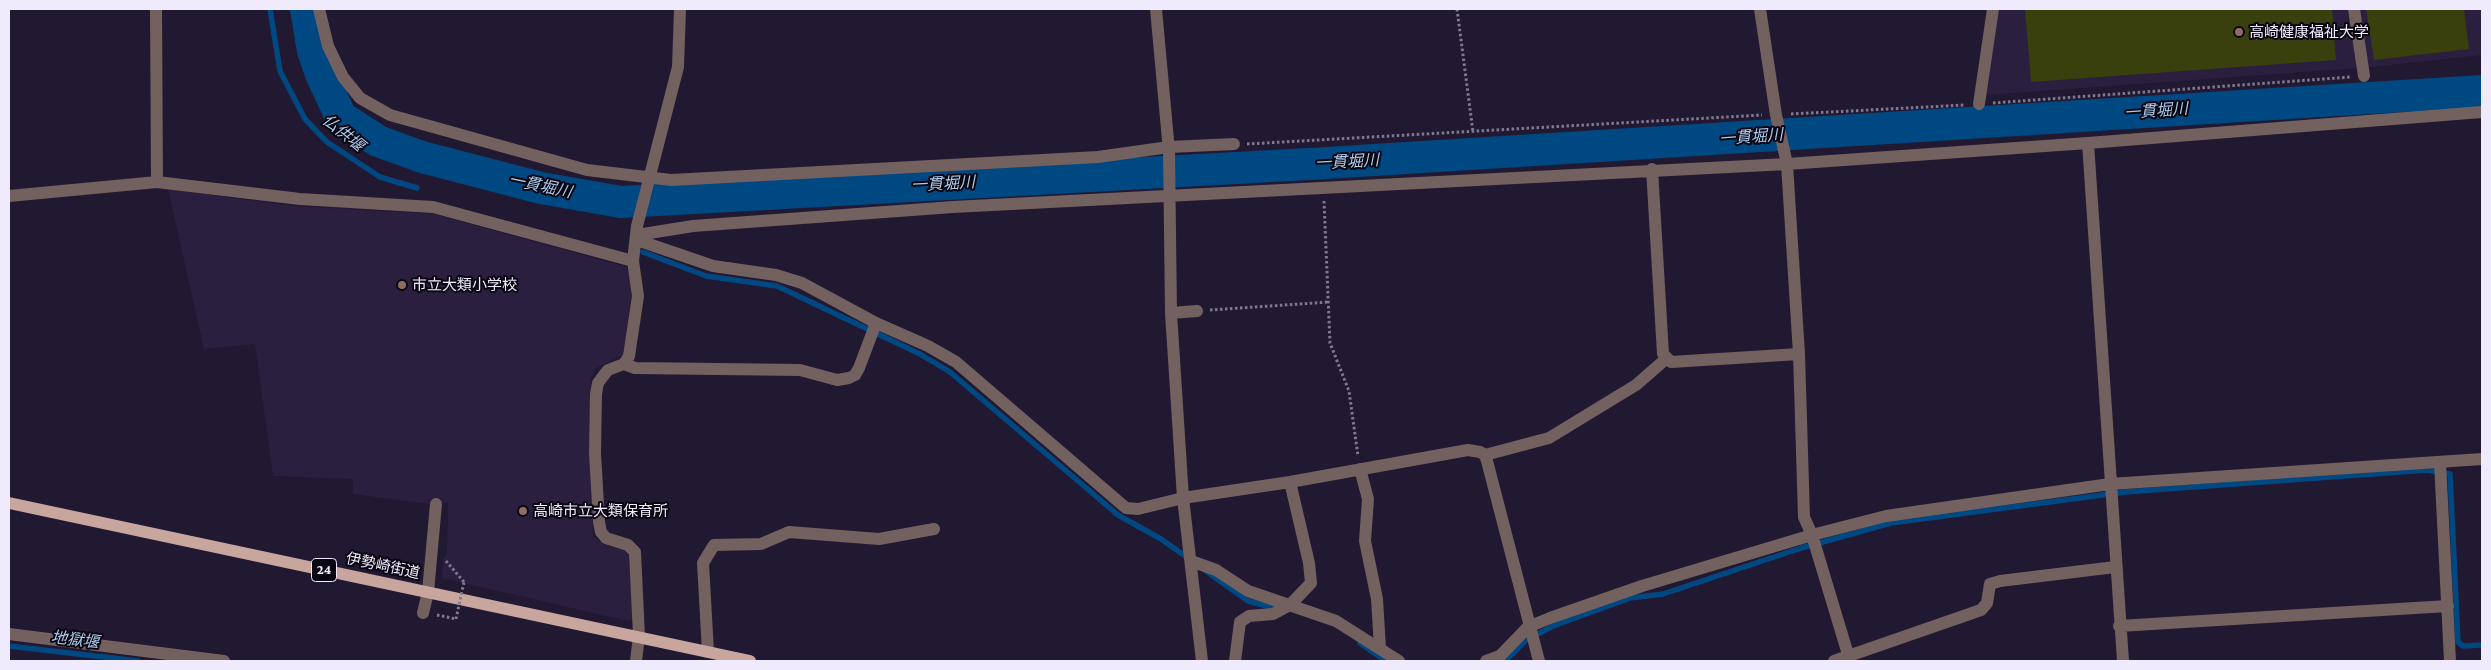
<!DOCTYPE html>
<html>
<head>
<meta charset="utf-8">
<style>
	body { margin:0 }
	#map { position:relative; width:2491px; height:670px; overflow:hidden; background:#211832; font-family:"Crimson Pro",serif }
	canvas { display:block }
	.frame { position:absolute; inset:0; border:10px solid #efeafc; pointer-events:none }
</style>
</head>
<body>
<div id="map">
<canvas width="2491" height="670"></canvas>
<div class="frame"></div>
</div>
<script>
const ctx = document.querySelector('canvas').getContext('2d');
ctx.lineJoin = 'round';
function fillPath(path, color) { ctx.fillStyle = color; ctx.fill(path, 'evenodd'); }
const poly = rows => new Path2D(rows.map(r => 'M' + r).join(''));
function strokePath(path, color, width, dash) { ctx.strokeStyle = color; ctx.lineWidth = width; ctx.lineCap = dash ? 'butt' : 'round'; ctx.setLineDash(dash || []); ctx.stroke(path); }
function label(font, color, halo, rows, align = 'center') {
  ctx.font = font + ' "Crimson Pro","Noto Sans JP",serif'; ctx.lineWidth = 4; ctx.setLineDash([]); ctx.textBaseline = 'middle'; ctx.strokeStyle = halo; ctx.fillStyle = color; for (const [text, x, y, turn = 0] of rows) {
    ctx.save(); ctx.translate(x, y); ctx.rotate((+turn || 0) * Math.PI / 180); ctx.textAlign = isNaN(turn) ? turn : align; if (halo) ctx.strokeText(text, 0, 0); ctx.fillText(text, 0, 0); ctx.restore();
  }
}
const built = poly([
	[1999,9,2482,9,2482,55,2372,67,1986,95],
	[168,189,294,206,433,214,627,267,632,282,626,340,622,355,595,369,591,378,590,444,593,537,606,545,626,551,630,555,633,619,628,621,442,578,443,558,447,554,448,503,429,504,353,494,353,479,273,476,255,344,204,349]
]);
const green = poly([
	[2025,9,2332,9,2336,60,2031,82],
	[2366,9,2464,9,2469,49,2374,60]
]);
const stream = poly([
	[270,9,280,71,305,119,327,142,380,177,417,188],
	[643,252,706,276,777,286,920,354,950,372,1118,515,1161,539,1188,558],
	[1206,571,1248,601,1278,609],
	[1360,643,1386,661],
	[9,646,138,661],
	[1505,661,1526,640,1553,626,1630,598,1663,594,1801,548,1891,523,2125,492,2427,470,2450,474,2458,642,2463,646,2482,645]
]);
const river = poly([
	[306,9,313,51,321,74,341,117,378,141,422,157,541,188,621,202,1326,163,2482,91]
]);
const path = poly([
	[1457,9,1473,132],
	[1993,103,2351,77],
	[1791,114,1965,105],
	[1247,144,1762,115],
	[1324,201,1330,343,1349,391,1358,456],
	[1210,310,1329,302],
	[446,561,464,582],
	[437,615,456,619]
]);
const minor = poly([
	[156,9,157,182],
	[319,9,328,46,343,77,360,98,390,115,587,170,671,180,1098,157,1169,147,1234,144],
	[1156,9,1169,151,1171,313,1183,498,1202,661],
	[1760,9,1776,115,1787,164,1799,354,1804,517,1812,535,1850,661],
	[2354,9,2364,76],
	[1979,104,1993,9],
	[2088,143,2123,661],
	[1652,169,1663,354,1671,362,1799,354],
	[9,196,157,182,300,199,433,207,633,261],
	[637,235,693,226,953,207,1787,164,2088,143,2482,112],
	[637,240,713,266,776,275,802,283,876,323,928,346,956,362,1126,508,1138,509,1183,498,1290,482,1468,450,1480,452,1485,455,1487,461,1539,661],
	[1171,313,1197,311],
	[624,364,635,368,800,370,837,380,849,378,855,375,859,368,876,323],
	[1485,455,1549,438,1636,385,1667,358],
	[2440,462,2450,661],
	[1360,469,1368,499,1365,541,1377,599,1380,648],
	[1191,561,1216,570,1248,591,1336,621,1399,661],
	[423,613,428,592,436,504],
	[2119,626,2448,606],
	[9,634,224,661],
	[708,652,703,563,714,545,761,544,789,532,879,539,934,529],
	[636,661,639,636,635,552,628,545,606,538,601,532,599,522,595,453,596,394,598,383,604,375,608,370,624,364,629,356,638,296,633,261,637,226,678,67,680,9],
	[1235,661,1240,622,1249,616,1273,614,1290,605,1311,583,1309,563,1290,482],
	[1486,661,1500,656,1528,627,1550,618,1642,586,1812,535,1886,516,2110,484,2482,459],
	[1834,661,1981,610,1987,603,1990,584,2000,581,2115,567]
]);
const major = poly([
	[9,503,750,661]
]);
const pathBridge = poly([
	[456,619,464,582]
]);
const markers = [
	[2239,32,5,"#8d6e63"],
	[402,285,5,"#8d6e63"],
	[523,511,5,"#8d6e63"]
];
const shields = [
	[324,570,25]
];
const shieldNames = [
	["24",324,570]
];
const poiNames = [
	["高崎健康福祉大学",2249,32],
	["市立大類小学校",412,285],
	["高崎市立大類保育所",533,511]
];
const streetNames = [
	["伊勢崎街道",383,566,12]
];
const waterNames = [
	["一貫堀川",2156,111,-4],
	["仏供堰",343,133,39],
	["一貫堀川",1751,137,-4],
	["一貫堀川",1347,162,-3],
	["一貫堀川",943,184,-3],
	["一貫堀川",540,186,12],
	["地獄堰",75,640,7]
];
fillPath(built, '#2b1f3f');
fillPath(green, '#393f0d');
strokePath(stream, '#004882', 5.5);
strokePath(river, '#004882', 32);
strokePath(path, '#80798f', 3, [2.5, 2.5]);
strokePath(minor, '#72615e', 12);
strokePath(major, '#c8a69e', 12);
strokePath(pathBridge, '#80798f', 3, [2.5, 2.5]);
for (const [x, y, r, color] of markers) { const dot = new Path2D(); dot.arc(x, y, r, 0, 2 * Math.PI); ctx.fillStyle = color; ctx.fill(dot); strokePath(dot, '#090611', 2); }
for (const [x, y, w] of shields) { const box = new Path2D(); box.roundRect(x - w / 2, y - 11.5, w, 23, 4); ctx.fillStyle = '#090611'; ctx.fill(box); strokePath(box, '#efeafc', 1); }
label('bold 14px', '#efeafc', null, shieldNames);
label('15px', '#efeafc', '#090611', poiNames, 'left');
label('15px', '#efeafc', '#090611', streetNames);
label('italic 16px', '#accbed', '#090611', waterNames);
</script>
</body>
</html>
